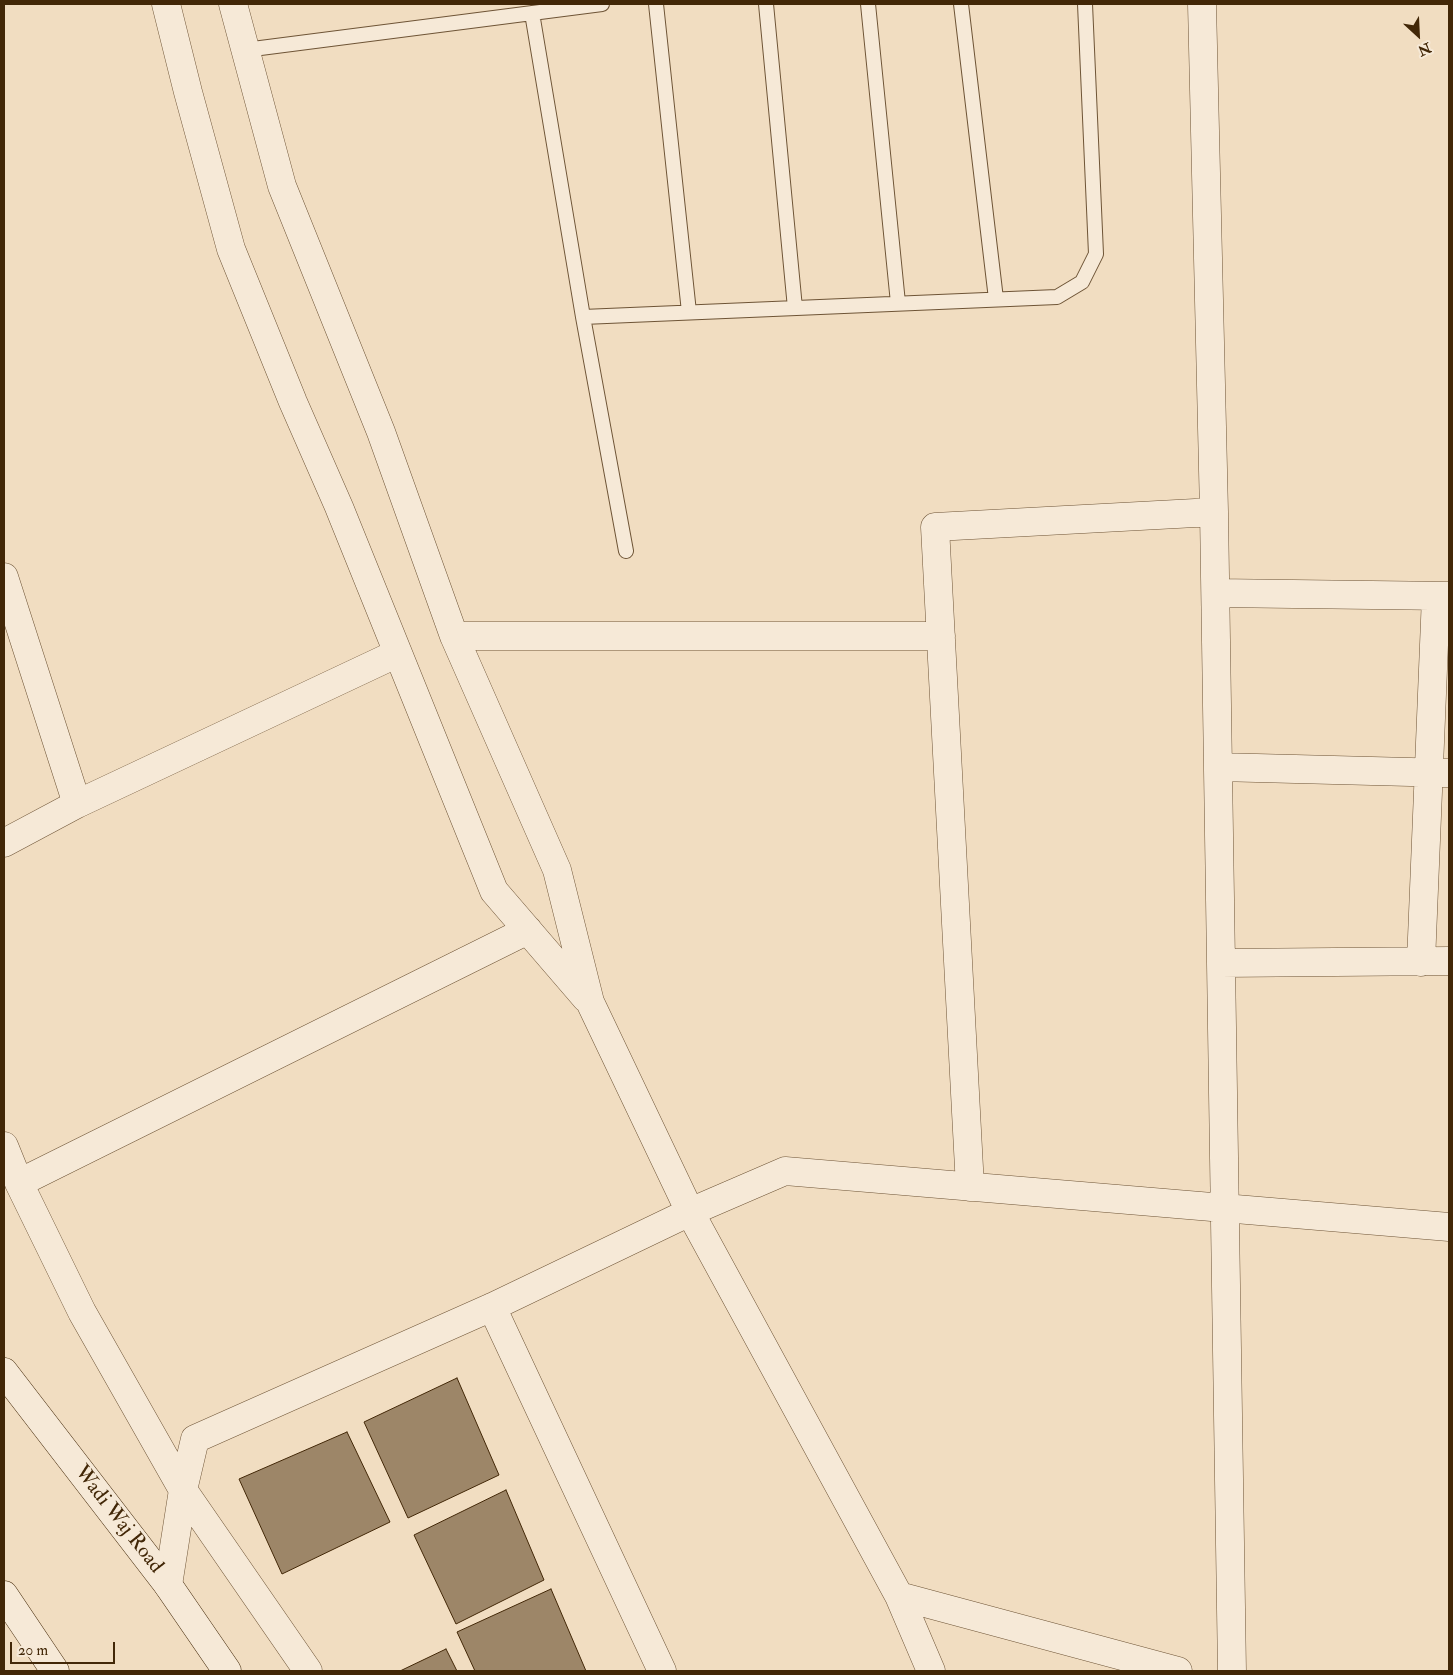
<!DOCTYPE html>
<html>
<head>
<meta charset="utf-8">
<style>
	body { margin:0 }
	#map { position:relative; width:1453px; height:1675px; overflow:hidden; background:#f1ddc1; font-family:"IM FELL Double Pica",serif }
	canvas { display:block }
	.frame { position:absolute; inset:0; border:5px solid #422707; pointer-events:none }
	.north { position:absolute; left:1393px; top:10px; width:50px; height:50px; -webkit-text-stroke:4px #f6e9d7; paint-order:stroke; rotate:155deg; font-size:14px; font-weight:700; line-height:20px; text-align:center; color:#422707 }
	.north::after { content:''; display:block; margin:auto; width:18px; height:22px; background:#422707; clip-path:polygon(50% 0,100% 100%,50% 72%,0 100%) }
	.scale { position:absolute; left:10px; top:1642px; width:105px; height:22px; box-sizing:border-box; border:2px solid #422707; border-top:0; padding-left:6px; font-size:15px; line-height:18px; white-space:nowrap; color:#422707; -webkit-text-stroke:4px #f6e9d7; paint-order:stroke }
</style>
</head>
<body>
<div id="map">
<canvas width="1453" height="1675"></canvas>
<div class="frame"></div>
<div class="north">N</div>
<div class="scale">20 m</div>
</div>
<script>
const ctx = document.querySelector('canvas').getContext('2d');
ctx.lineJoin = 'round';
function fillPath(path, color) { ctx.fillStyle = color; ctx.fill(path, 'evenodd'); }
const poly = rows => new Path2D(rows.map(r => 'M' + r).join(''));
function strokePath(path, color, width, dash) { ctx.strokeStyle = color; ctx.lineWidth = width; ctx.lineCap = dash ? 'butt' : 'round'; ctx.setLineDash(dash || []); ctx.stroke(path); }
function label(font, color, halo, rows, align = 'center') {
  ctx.font = font + ' "IM FELL Double Pica",serif'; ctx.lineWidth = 5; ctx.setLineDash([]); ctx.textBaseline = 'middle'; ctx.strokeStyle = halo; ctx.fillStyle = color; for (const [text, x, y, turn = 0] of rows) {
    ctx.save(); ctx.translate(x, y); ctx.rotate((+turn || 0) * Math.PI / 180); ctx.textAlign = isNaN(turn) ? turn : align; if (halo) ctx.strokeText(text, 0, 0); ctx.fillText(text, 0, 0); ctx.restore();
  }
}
const building = poly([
	[457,1378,499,1475,408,1518,364,1422,457,1378],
	[347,1432,390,1522,282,1574,239,1479,347,1432],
	[506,1490,544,1580,456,1624,414,1535,506,1490],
	[551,1589,586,1671,475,1671,457,1632,551,1589],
	[446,1649,457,1671,400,1671,446,1649]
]);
const lane = poly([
	[656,4,689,312],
	[766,4,795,308],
	[868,4,898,303],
	[961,4,996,299],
	[532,13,583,317,626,551],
	[245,50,602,4],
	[583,317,1057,297,1082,282,1096,254,1085,4]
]);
const street = poly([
	[166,4,188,92,231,249,293,402,339,507,494,891,586,998],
	[233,4,282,186,381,432,454,636,557,870,590,1002,690,1212,899,1596,931,1671],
	[1202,4,1214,512,1232,1671],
	[4,577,77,804,398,653],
	[1216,593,1449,596],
	[454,636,941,636],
	[1218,767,1449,773],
	[4,843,77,804],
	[1421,962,1436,596],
	[1221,963,1449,961],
	[4,1146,19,1183,82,1312,183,1490,308,1671],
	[19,1183,528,930],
	[970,1187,935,527,1214,512],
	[492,1307,662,1671],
	[168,1585,183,1490,195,1439,492,1307,690,1212,785,1171,1449,1227],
	[899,1596,1178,1671]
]);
const secondary = poly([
	[4,1372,168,1585,227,1671],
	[4,1595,55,1671]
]);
const streetNames = [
	["Wadi Waj Road",118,1520,52]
];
fillPath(building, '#9d8668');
strokePath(building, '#422707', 1);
strokePath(lane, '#6e5436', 16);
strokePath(street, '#6e5436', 29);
strokePath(secondary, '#422707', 29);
strokePath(lane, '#f6e9d7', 14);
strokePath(street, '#f6e9d7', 28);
strokePath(secondary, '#f6e9d7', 28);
label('21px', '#422707', '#f6e9d7', streetNames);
</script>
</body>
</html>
